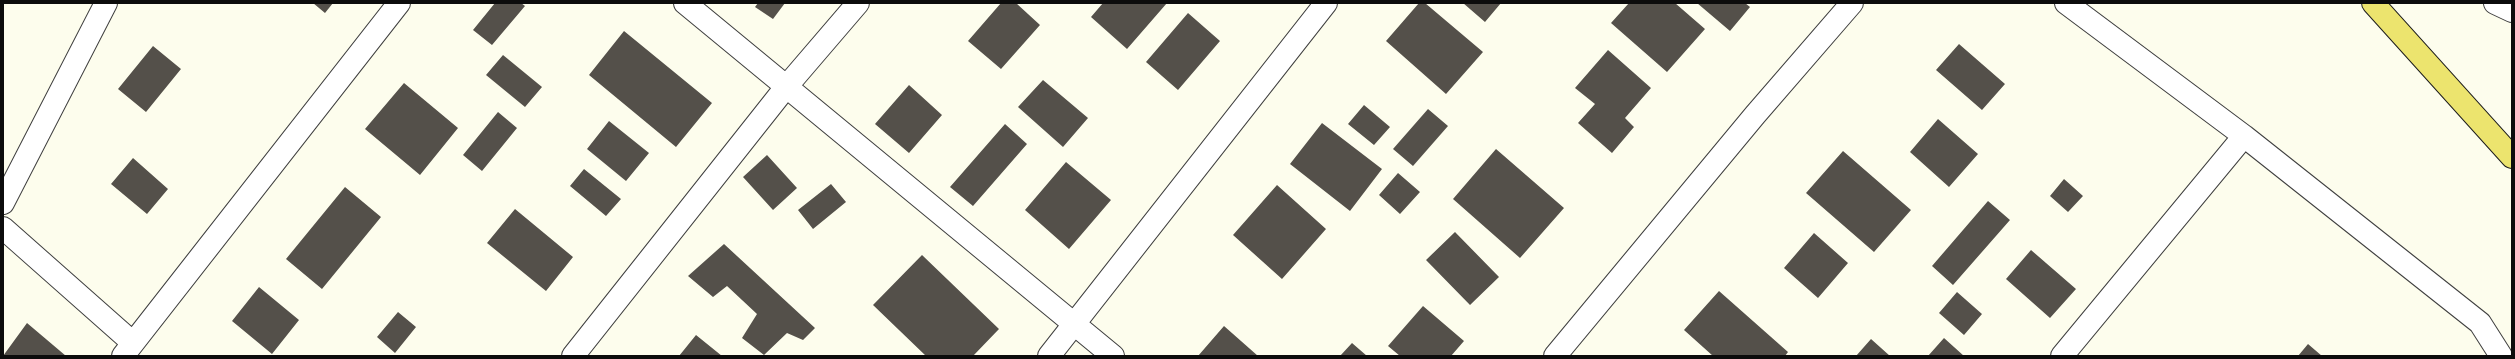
<!DOCTYPE html>
<html>
<head>
<meta charset="utf-8">
<style>
	body { margin:0 }
	#map { position:relative; width:2515px; height:359px; overflow:hidden; background:#fdfded; font-family:"Zilla Slab",serif }
	canvas { display:block }
	.frame { position:absolute; inset:0; border:4px solid #0c0c0c; pointer-events:none }
</style>
</head>
<body>
<div id="map">
<canvas width="2515" height="359"></canvas>
<div class="frame"></div>
</div>
<script>
const ctx = document.querySelector('canvas').getContext('2d');
ctx.lineJoin = 'round';
function fillPath(path, color) { ctx.fillStyle = color; ctx.fill(path, 'evenodd'); }
const poly = rows => new Path2D(rows.map(r => 'M' + r).join(''));
function strokePath(path, color, width, dash) { ctx.strokeStyle = color; ctx.lineWidth = width; ctx.lineCap = dash ? 'butt' : 'round'; ctx.setLineDash(dash || []); ctx.stroke(path); }
const building = poly([
	[313,3,333,3,325,13],
	[495,3,521,3,525,6,492,45,473,30],
	[758,3,785,3,773,19,755,7],
	[1001,3,1016,3,1040,25,1001,69,968,41],
	[1103,3,1167,3,1127,49,1091,17],
	[1419,3,1425,3,1483,52,1446,94,1386,41],
	[1463,3,1501,3,1485,22],
	[1629,3,1675,3,1705,29,1667,72,1611,23],
	[1697,3,1745,3,1750,7,1730,31],
	[1188,13,1220,41,1178,90,1146,62],
	[624,31,712,103,676,147,589,75],
	[1959,44,2005,84,1982,110,1936,70],
	[153,46,181,69,146,112,118,89],
	[1608,50,1651,88,1625,118,1634,127,1612,153,1578,123,1595,104,1575,88],
	[503,55,542,87,525,107,486,75],
	[1043,80,1088,118,1063,147,1018,107],
	[404,83,458,128,420,175,365,129],
	[909,85,942,115,909,153,875,124],
	[1364,105,1390,127,1374,145,1348,124],
	[1428,109,1448,126,1413,166,1393,149],
	[498,112,517,128,482,171,463,155],
	[1938,119,1978,154,1949,187,1910,152],
	[609,121,649,153,626,181,587,149],
	[1322,123,1382,169,1350,211,1290,164],
	[1005,124,1027,144,973,206,950,187],
	[1496,149,1564,208,1520,258,1453,199],
	[1843,151,1911,210,1874,252,1806,193],
	[767,155,797,188,773,210,743,177],
	[133,158,168,189,147,214,111,184],
	[1066,162,1111,200,1069,249,1025,210],
	[584,169,621,199,606,216,570,186],
	[1398,173,1420,192,1400,214,1379,195],
	[2064,179,2083,196,2068,212,2050,196],
	[831,184,846,202,813,229,798,210],
	[1277,185,1326,229,1282,279,1233,235],
	[345,187,381,217,322,289,286,259],
	[1988,201,2010,220,1953,285,1932,266],
	[515,209,573,257,546,291,487,243],
	[1455,232,1499,277,1470,305,1426,260],
	[1814,233,1848,263,1818,298,1784,268],
	[724,244,815,328,803,340,787,333,764,355,742,338,757,314,727,286,713,297,688,276],
	[2031,250,2076,289,2050,318,2006,279],
	[922,255,999,329,973,356,926,356,873,305],
	[259,287,299,320,272,354,232,321],
	[1719,291,1788,352,1785,356,1713,356,1684,330],
	[1957,292,1982,314,1964,335,1939,313],
	[1423,306,1464,341,1451,356,1400,356,1388,346],
	[398,312,416,327,395,353,377,337],
	[27,323,66,356,3,356],
	[1224,326,1258,356,1198,356],
	[696,335,722,356,679,356],
	[1944,338,1964,356,1928,356],
	[1871,339,1890,356,1856,356],
	[1352,343,1367,356,1340,356],
	[2308,344,2322,356,2298,356]
]);
const minor = poly([
	[685,3,1113,356],
	[2066,3,2244,136,2480,323,2501,356],
	[2495,3,2512,11],
	[3,203,106,3],
	[3,228,133,343],
	[123,356,399,3],
	[573,356,786,87,858,3],
	[1049,356,1326,3],
	[1555,356,1755,115,1852,3],
	[2062,356,2244,136]
]);
const major = poly([
	[2373,3,2512,157]
]);
fillPath(building, '#54504a');
strokePath(minor, '#3f3f3f', 24);
strokePath(major, '#1d1d1d', 24);
strokePath(minor, '#fff', 22);
strokePath(major, '#ece46e', 22);
</script>
</body>
</html>
